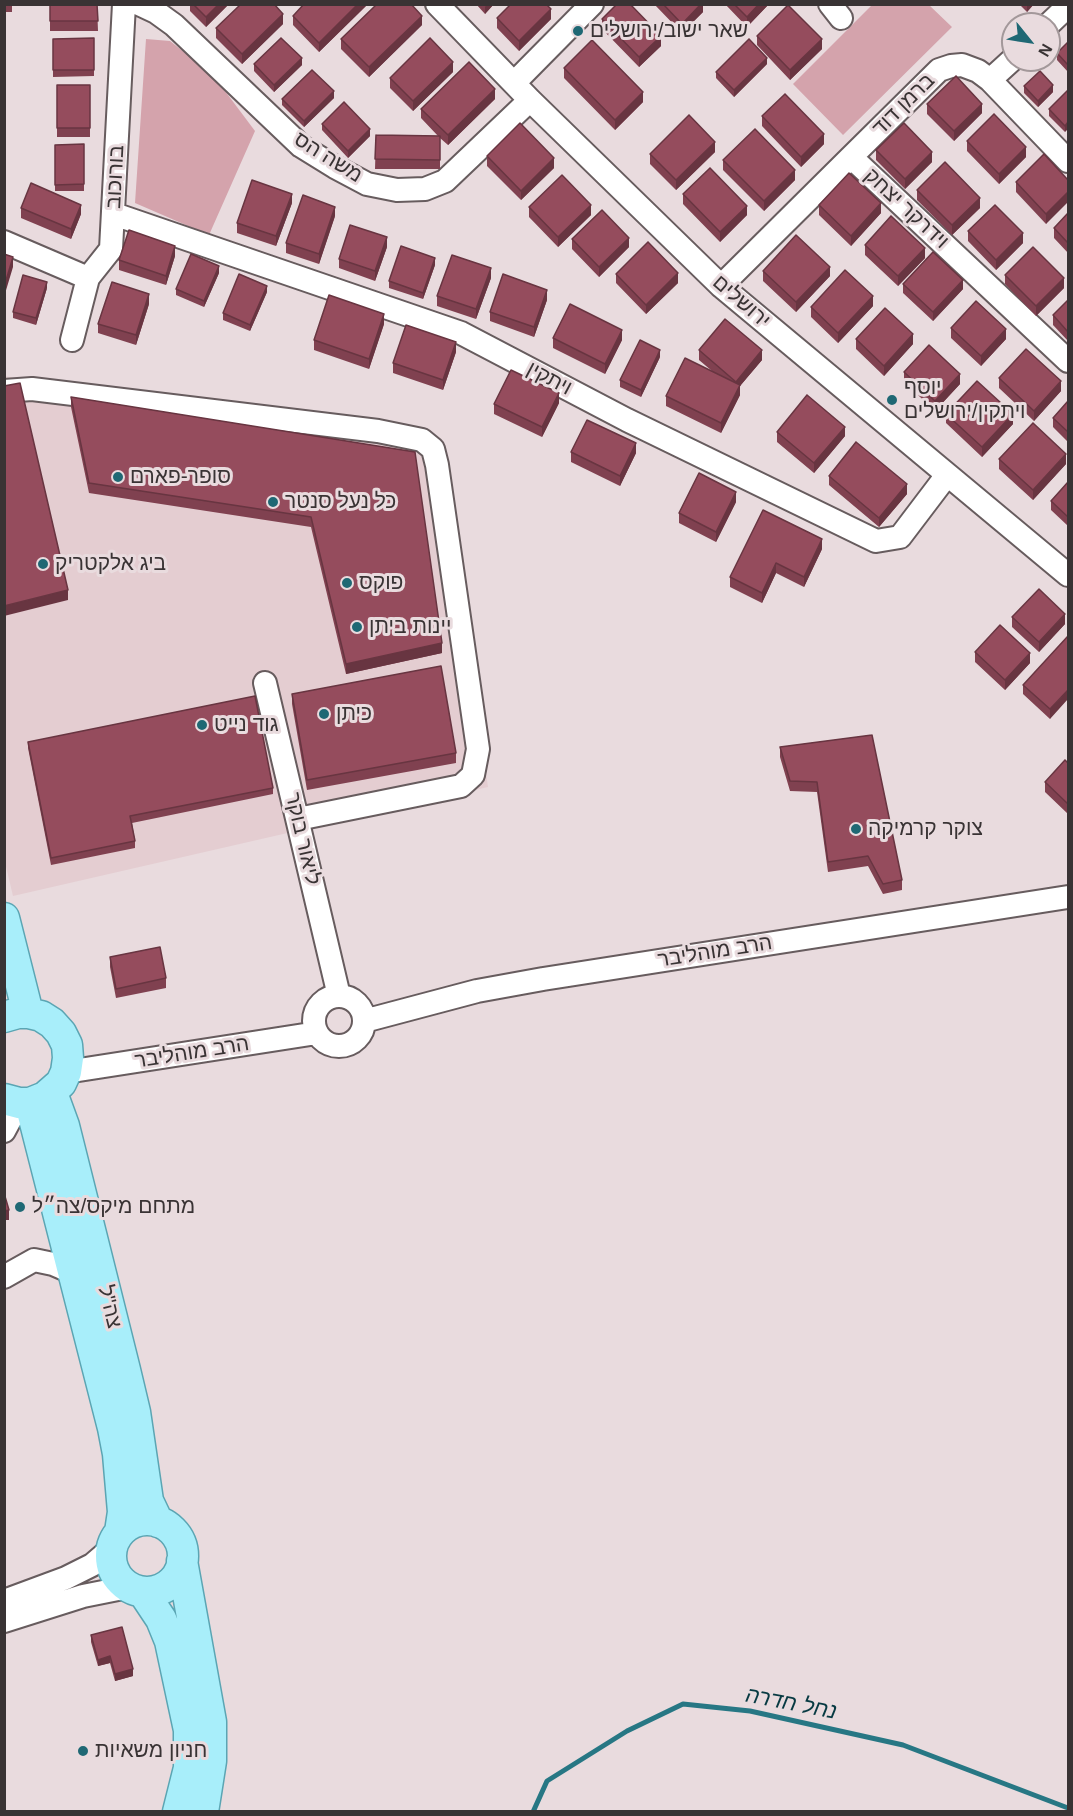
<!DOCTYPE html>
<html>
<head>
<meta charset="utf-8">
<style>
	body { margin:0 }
	#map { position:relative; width:1073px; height:1816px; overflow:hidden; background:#e9dbde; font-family:Arial,sans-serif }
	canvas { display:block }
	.frame { position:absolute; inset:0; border:6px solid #393334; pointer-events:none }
	.north { position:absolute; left:1001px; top:12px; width:60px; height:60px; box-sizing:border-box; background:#e9dbde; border:2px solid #a3989a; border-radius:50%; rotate:120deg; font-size:16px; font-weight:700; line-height:24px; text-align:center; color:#393334 }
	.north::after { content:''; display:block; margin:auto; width:21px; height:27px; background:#1f6874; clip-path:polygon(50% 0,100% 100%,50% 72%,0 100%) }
</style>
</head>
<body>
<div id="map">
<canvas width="1073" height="1816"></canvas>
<div class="frame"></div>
<div class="north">N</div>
</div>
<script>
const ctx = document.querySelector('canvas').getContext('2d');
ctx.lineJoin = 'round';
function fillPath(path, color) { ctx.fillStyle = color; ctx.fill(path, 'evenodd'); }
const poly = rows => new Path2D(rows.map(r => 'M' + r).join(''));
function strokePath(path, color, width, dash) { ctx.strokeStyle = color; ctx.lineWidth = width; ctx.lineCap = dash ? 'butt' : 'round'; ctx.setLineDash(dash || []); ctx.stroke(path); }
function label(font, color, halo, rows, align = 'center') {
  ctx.font = font + ' Arial,"Noto Sans Hebrew",sans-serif'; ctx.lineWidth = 6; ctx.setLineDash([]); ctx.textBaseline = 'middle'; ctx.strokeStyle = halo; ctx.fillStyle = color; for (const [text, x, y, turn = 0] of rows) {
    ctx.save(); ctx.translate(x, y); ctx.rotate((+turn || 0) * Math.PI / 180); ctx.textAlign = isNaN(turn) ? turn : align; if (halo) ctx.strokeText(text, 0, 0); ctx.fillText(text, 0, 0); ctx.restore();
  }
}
const built = poly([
	[4,376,439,447,488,787,13,896,4,858]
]);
const green = poly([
	[873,4,929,5,952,27,843,135,793,84],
	[146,39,170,41,213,75,255,131,209,235,135,203]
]);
const stream = poly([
	[533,1812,547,1781,627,1731,683,1704,750,1711,903,1745,1068,1808]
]);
const minor = poly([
	[139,4,156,12,174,25,301,146,335,167,367,184,397,190,425,189,445,181,530,100],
	[437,4,530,100,721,286,1068,575],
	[830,4,841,18],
	[1049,24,1068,6],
	[990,80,1013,59],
	[514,83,592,4],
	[851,157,939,70,951,66,962,65,978,71,990,80,1068,161],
	[114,214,461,333,627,420,876,541,900,537,947,475],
	[4,242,88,278],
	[721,286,851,157,1068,361],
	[72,340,88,278,111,249,124,4],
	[4,391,32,389,378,431,422,440,433,449,437,465,478,749,473,775,461,786,298,819],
	[265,683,339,996],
	'314 1021a25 25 0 1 1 50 0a25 25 0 1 1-50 0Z',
	[364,1021,477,991,543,979,1068,897],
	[66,1072,317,1033],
	[4,1131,19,1103],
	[4,1277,34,1260,53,1264,74,1273],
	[4,1601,66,1578,92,1565,113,1547],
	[4,1621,83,1596,128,1587]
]);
const major = poly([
	[4,918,28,1013],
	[4,1017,18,1013,28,1013,41,1016,52,1023,61,1033,67,1045,68,1058,66,1072,61,1083,45,1097,30,1103,19,1103,4,1099],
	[52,1093,64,1126,125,1370,135,1412,148,1501,158,1522],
	[30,1103,113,1428,118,1454,123,1512,120,1532],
	'111 1556a36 36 0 1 1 72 0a36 36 0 1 1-72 0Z',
	[182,1561,211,1722,211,1761,203,1812],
	[143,1592,161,1619,170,1641,189,1730,189,1768,178,1812]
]);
const wall = poly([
	[4,4,12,4,12,12,4,12],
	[50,4,97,4,98,31,50,31],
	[190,4,229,4,206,27,190,11],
	[368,4,319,52,293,25,293,16],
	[476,4,494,4,485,14],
	[654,4,703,4,703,12,682,33],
	[725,4,769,4,747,27],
	[1019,4,1034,4,1027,12],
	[497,18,551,19,519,51,497,28],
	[602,19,661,46,639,67,602,29],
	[283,24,242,64,216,38,216,28],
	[422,25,369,77,341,49,341,39],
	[757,36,822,49,790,80,757,45],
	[94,38,94,76,53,77,53,39],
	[1068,42,1068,72,1057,60,1057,53],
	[254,64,302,65,274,92,254,71],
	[767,64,734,97,716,78,716,72],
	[564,68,643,102,615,130,564,78],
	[453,72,413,111,390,88,390,78],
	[57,85,90,85,90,137,57,137],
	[1024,86,1053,92,1038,107,1024,93],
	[1068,90,1065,132,1049,116,1049,109],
	[334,98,304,127,282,105,282,99],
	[495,99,448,145,440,138,440,169,375,169,376,135,438,136,421,118,421,109],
	[927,104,982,113,954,141,927,114],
	[762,116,824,144,801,167,762,126],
	[322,124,370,136,348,158,322,130],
	[967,141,1026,157,999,184,967,151],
	[84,144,84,191,55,191,55,145],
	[876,150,932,162,905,189,876,160],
	[715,152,676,190,650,164,650,154],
	[487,156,554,168,521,200,487,166],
	[723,160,795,180,764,211,723,170],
	[1068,180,1046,224,1016,192,1016,182],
	[917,190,980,208,952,235,917,200],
	[683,194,747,215,720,242,683,204],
	[292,203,276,246,237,233,237,223],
	[819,205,881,213,851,246,819,215],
	[529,207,591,215,558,247,529,217],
	[21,208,81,214,71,239,21,218],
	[1068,213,1068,253,1054,238,1054,228],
	[335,216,319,264,286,253,286,243],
	[968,231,1023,243,996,270,968,241],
	[572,239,629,247,599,277,572,249],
	[865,245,925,258,898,286,865,255],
	[387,247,375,281,339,268,339,259],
	[175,256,166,285,119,270,119,260],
	[435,265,423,299,389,288,389,281],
	[763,271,830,276,796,312,763,281],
	[219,273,204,307,176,295,176,289],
	[616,274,678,283,646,314,616,283],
	[1005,275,1064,288,1036,316,1005,284],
	[491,278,476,319,437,306,437,296],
	[903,284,963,289,933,321,903,293],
	[47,288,36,325,13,318,13,312],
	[267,292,250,331,223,320,223,313],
	[547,300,534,337,490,321,490,312],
	[1068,300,1068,341,1053,325,1053,315],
	[149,304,136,345,98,333,98,324],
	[873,306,838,343,811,317,811,307],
	[384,324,369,369,314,350,314,340],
	[951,328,1006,339,981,366,951,338],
	[553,338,622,340,605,374,553,348],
	[856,339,913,344,884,376,856,349],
	[699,350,762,360,740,386,740,395,721,433,666,406,666,396,712,371,699,360],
	[456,352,443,390,393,373,393,363],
	[660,357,641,397,620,387,620,380],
	[904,372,960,384,935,411,904,382],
	[999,378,1061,391,1034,421,999,388],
	[71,397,415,452,442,653,346,674,311,527,89,493,71,407],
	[1068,401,1068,442,1053,427,1053,418],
	[559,403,542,437,494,414,494,404],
	[946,414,1013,424,982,457,946,423],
	[777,432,845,436,814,473,777,442],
	[571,452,636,453,620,486,571,462],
	[999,459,1066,464,1033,500,999,469],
	[829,476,907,494,879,527,829,485],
	[1068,482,1068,526,1051,510,1051,501],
	[736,502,716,542,679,523,679,513],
	[822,549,804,587,776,573,762,603,730,587,730,577],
	[1012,617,1065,624,1039,652,1012,627],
	[1068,636,1050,719,1023,694,1023,685],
	[975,652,1030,663,1005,690,975,662],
	[292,694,456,753,456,763,307,790,292,704],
	[872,735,902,880,902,890,883,894,868,866,828,872,817,792,790,791,780,757,780,747],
	[28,742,273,788,273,794,132,823,135,841,135,848,51,865,28,748],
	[1068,763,1068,814,1045,792,1045,782],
	[110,957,166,978,166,988,116,998,110,967],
	[91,1635,133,1676,115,1681,110,1663,98,1666,91,1642]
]);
const shadedWall = poly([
	[219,4,229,4,206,27,206,17],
	[358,4,368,4,319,52,319,43],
	[487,4,494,4,485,14,485,7],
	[701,4,703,4,703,12,682,33,682,24],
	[759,4,769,4,747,27,747,17],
	[1028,4,1034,4,1027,12,1027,5],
	[551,9,551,19,519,51,519,41],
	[283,14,283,24,242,64,242,54],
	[422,16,422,25,369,77,369,67],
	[661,36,661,46,639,67,639,57],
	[822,39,822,49,790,80,790,70],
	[302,58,302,65,274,92,274,85],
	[767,58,767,64,734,97,734,90],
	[453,62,453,72,413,111,413,101],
	[1053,85,1053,92,1038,107,1038,101],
	[495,89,495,99,448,145,448,135],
	[334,91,334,98,304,127,304,121],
	[643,92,643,102,615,130,615,120],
	[982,104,982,113,954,141,954,131],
	[1068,122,1068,129,1065,132,1065,126],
	[370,129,370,136,348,158,348,151],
	[824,134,824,144,801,167,801,157],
	[715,142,715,152,676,190,676,180],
	[1026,147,1026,157,999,184,999,174],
	[932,152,932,162,905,189,905,179],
	[554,158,554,168,521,200,521,191],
	[795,170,795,180,764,211,764,201],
	[1068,192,1068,202,1046,224,1046,214],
	[292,194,292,203,276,246,276,236],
	[980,198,980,208,952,235,952,225],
	[881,203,881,213,851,246,851,236],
	[81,205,81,214,71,239,71,229],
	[591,205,591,215,558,247,558,237],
	[747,206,747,215,720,242,720,232],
	[335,207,335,216,319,264,319,254],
	[1023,233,1023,243,996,270,996,260],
	[387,237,387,247,375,281,375,271],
	[629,238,629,247,599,277,599,267],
	[175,246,175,256,166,285,166,276],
	[925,248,925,258,898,286,898,276],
	[13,257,13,267,4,297,4,287],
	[435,258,435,265,423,299,423,293],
	[219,266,219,273,204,307,204,301],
	[830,267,830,276,796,312,796,302],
	[491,268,491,278,476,319,476,309],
	[678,273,678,283,646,314,646,305],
	[1064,278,1064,288,1036,316,1036,306],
	[963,280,963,289,933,321,933,312],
	[47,282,47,288,36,325,36,318],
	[267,286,267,292,250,331,250,325],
	[547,290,547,300,534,337,534,327],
	[149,294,149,304,136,345,136,335],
	[873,296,873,306,838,343,838,333],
	[384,314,384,324,369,369,369,359],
	[1006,329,1006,339,981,366,981,356],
	[622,330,622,340,605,374,605,364],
	[913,334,913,344,884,376,884,366],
	[456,342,456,352,443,390,443,380],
	[660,350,660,357,641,397,641,390],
	[762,350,762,360,740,386,740,395,721,433,721,423,736,391,736,382],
	[960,374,960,384,935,411,935,401],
	[1061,381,1061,391,1034,421,1034,411],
	[559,393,559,403,542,437,542,427],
	[1013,414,1013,424,982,457,982,447],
	[845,427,845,436,814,473,814,463],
	[636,443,636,453,620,486,620,476],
	[1066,454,1066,464,1033,500,1033,490],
	[907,484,907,494,879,527,879,518],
	[736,492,736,502,716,542,716,532],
	[822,539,822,549,804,587,804,577],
	[776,563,776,573,762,603,762,593],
	[68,590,68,600,4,616,4,606],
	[1065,614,1065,624,1039,652,1039,642],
	[442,643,442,653,346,674,346,664],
	[1030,653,1030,663,1005,690,1005,680],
	[1068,690,1068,699,1050,719,1050,709],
	[9,1210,9,1220,4,1220,4,1211],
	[110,1656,110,1663,98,1666,98,1660],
	[133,1669,133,1676,115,1681,115,1674]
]);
const building = poly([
	[50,4,97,4,98,21,50,21,50,4],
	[193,4,219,4,206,17,193,4],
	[241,4,274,4,283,14,242,54,216,28,241,4],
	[304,4,358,4,319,43,293,16,304,4],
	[377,4,411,4,422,16,369,67,341,39,377,4],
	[511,4,546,4,551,9,519,41,497,18,511,4],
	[617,4,630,4,661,36,639,57,602,19,617,4],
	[663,4,701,4,682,24,663,4],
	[734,4,759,4,747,17,734,4],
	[788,5,822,39,790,70,757,36,788,5],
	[94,38,94,70,53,70,53,39,94,38],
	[281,38,302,58,274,85,254,64,281,38],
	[430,38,453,62,413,101,390,78,430,38],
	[749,39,767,58,734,90,716,72,749,39],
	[592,40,643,92,615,120,564,68,592,40],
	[1068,42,1068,65,1057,53,1068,42],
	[469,62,495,89,448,135,421,109,469,62],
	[312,70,334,91,304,121,282,99,312,70],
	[1040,71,1053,85,1038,101,1024,86,1040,71],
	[956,76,982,104,954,131,927,104,956,76],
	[57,85,90,85,90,128,57,128,57,85],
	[1068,90,1068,122,1065,126,1049,109,1068,90],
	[785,94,824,134,801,157,762,116,785,94],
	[344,102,370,129,348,151,322,124,344,102],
	[994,114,1026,147,999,174,967,141,994,114],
	[689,115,715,142,676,180,650,154,689,115],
	[520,123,554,158,521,191,487,156,520,123],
	[904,123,932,152,905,179,876,150,904,123],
	[755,129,795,170,764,201,723,160,755,129],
	[376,135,440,136,440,160,375,159,376,135],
	[84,144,84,184,55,185,55,145,84,144],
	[1044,154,1068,180,1068,192,1046,214,1016,182,1044,154],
	[945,162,980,198,952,225,917,190,945,162],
	[710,168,747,206,720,232,683,194,710,168],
	[849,173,881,203,851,236,819,205,849,173],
	[562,175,591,205,558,237,529,207,562,175],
	[252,180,292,194,276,236,237,223,252,180],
	[31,183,81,205,71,229,21,208,31,183],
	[303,195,335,207,319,254,286,243,303,195],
	[995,205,1023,233,996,260,968,231,995,205],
	[602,210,629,238,599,267,572,239,602,210],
	[1068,213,1068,243,1054,228,1068,213],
	[891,216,925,248,898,276,865,245,891,216],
	[350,225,387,237,375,271,339,259,350,225],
	[129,230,175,246,166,276,119,260,129,230],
	[796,235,830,267,796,302,763,271,796,235],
	[648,242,678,273,646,305,616,274,648,242],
	[401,246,435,258,423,293,389,281,401,246],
	[1033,247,1064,278,1036,306,1005,275,1033,247],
	[933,252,963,280,933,312,903,284,933,252],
	[4,254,13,257,4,287,4,254],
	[191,254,219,266,204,301,176,289,191,254],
	[452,255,491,268,476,309,437,296,452,255],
	[845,270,873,296,838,333,811,307,845,270],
	[239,274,267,286,250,325,223,313,239,274],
	[503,274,547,290,534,327,490,312,503,274],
	[23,275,47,282,36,318,13,312,23,275],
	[112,282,149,294,136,335,98,324,112,282],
	[329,295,384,314,369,359,314,340,329,295],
	[1068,300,1068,332,1053,315,1068,300],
	[976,301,1006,329,981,356,951,328,976,301],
	[570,304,622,330,605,364,553,338,570,304],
	[885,308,913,334,884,366,856,339,885,308],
	[725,319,762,350,736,382,699,350,725,319],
	[406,325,456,342,443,380,393,363,406,325],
	[640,340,660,350,641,390,620,380,640,340],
	[929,345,960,374,935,401,904,372,929,345],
	[1026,349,1061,381,1034,411,999,378,1026,349],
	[685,358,740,385,721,423,666,396,685,358],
	[511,370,559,393,542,427,494,404,511,370],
	[977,381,1013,414,982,447,946,414,977,381],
	[20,383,68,590,4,606,4,386,20,383],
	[807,395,845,427,814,463,777,432,807,395],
	[71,397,415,452,442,643,346,664,311,517,89,483,71,397],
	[1068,401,1068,432,1053,418,1068,401],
	[587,420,636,443,620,476,571,452,587,420],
	[1033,423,1066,454,1033,490,999,459,1033,423],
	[856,442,907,484,879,518,829,476,856,442],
	[699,473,736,492,716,532,679,513,699,473],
	[1068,482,1068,517,1051,501,1068,482],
	[763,510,822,539,804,577,776,563,762,593,730,577,763,510],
	[1039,589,1065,614,1039,642,1012,617,1039,589],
	[1000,625,1030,653,1005,680,975,652,1000,625],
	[1068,636,1068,690,1050,709,1023,685,1068,636],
	[441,666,456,753,307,780,292,694,441,666],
	[255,696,273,788,130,816,135,841,51,858,28,742,255,696],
	[872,735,902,880,883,884,868,856,828,862,817,782,790,781,780,747,872,735],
	[1065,760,1068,763,1068,804,1045,782,1065,760],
	[160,947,166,978,116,989,110,957,160,947],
	[4,1193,9,1210,4,1211,4,1193],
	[122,1627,133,1669,115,1674,110,1656,98,1660,91,1635,122,1627]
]);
const markers = [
	[578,31,6,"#1f6874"],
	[892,400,6,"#1f6874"],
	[118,477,6,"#1f6874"],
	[273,502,6,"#1f6874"],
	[43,564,6,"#1f6874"],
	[347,583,6,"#1f6874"],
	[357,627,6,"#1f6874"],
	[324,714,6,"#1f6874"],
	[202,725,6,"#1f6874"],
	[856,829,6,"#1f6874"],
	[20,1207,6,"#1f6874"],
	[83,1751,6,"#1f6874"]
];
const poiNames = [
	["שאר ישוב/ירושלים",590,31],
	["יוסף",904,388],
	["ויתקין/ירושלים",904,412],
	["סופר-פארם",130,477],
	["כל נעל סנטר",285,502],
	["ביג אלקטריק",55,564],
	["פוקס",359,583],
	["יינות ביתן",369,627],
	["כיתן",336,714],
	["גוד נייט",214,725],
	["צוקר קרמיקה",868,829],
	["מתחם מיקס/צה״ל",32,1207],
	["חניון משאיות",95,1751]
];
const streetNames = [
	["ברמן דוד",904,105,-45],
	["משה הס",328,158,32],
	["בורוכוב",116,177,-87],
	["וידרקר יצחק",906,209,43],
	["ירושלים",741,302,41],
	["ויתקין",549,379,28],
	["ליאור בוקר",302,839,77],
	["הרב מוהליבר",715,952,-9],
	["הרב מוהליבר",192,1053,-9],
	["צה\"ל",109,1307,76]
];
const waterNames = [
	["נחל חדרה",791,1704,11]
];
fillPath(built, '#e4cdd1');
fillPath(green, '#d4a3ac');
strokePath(stream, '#277784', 5);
strokePath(minor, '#675c5e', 26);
strokePath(major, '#5ba5b3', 33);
strokePath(minor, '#fff', 22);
strokePath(major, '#a8eefa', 30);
fillPath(wall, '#804150');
fillPath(shadedWall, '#683541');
fillPath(building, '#954c5d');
strokePath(building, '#683541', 1.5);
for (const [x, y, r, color] of markers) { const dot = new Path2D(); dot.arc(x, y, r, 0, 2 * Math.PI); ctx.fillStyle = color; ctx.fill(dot); strokePath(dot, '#e9dbde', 2); }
label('21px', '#393334', '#e9dbde', poiNames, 'left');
label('21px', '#393334', '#e9dbde', streetNames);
label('italic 22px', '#073a42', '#e9dbde', waterNames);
</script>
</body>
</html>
